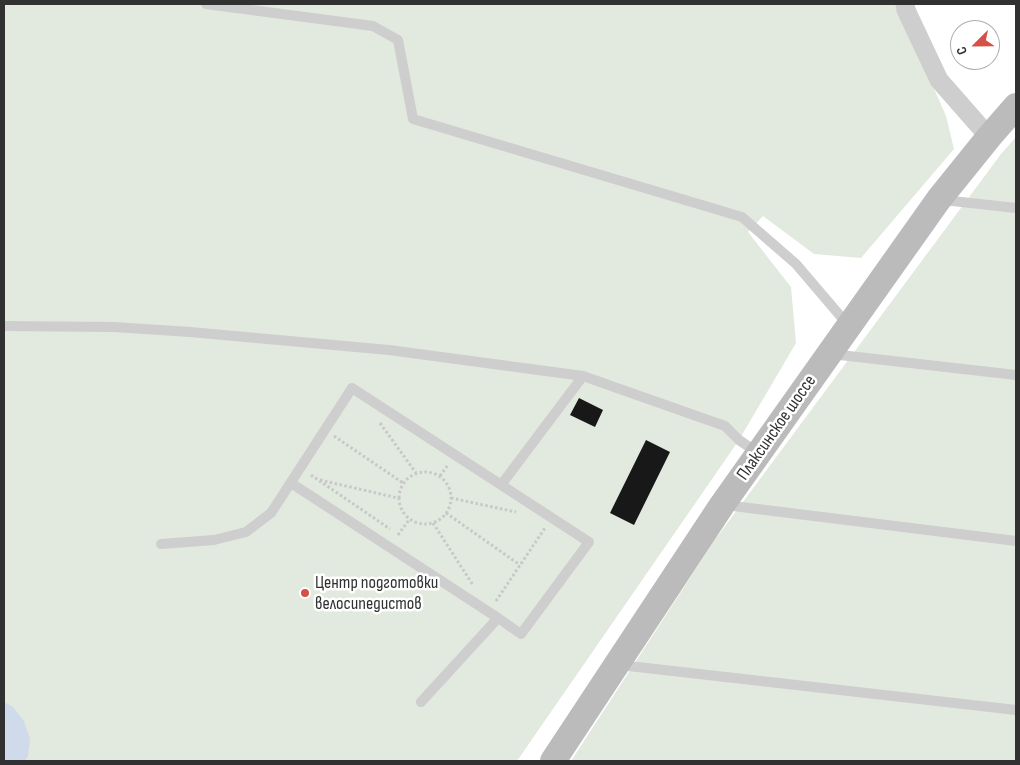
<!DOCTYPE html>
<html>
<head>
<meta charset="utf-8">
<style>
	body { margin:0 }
	#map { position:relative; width:1020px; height:765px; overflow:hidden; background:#fff; font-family:"Sofia Sans Condensed",sans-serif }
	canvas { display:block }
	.frame { position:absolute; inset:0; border:5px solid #313131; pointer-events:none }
	.north { position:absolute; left:950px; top:20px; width:50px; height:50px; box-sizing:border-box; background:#fff; border:1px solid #adadad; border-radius:50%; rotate:247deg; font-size:14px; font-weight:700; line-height:20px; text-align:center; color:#313131 }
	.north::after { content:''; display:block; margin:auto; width:18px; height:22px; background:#d45147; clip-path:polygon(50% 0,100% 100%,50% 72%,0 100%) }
</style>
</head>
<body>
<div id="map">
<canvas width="1020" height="765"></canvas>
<div class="frame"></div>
<div class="north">С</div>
</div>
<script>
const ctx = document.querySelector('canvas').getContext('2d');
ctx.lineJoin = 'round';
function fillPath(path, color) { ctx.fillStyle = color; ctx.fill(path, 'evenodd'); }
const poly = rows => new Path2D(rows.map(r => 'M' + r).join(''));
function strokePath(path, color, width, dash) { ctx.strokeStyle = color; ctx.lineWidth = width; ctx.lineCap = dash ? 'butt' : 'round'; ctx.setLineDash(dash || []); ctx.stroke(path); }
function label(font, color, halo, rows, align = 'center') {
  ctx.font = font + ' "Sofia Sans Condensed",sans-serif'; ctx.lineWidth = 5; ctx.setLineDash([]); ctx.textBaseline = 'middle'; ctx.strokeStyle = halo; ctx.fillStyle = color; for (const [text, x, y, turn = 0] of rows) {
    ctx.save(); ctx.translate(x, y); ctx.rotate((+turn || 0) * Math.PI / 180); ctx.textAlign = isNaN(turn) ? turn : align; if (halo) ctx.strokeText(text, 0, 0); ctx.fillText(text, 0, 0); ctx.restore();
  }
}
const green = poly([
	[4,4,897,4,946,116,954,149,861,258,814,254,763,216,748,232,791,287,796,343,739,440,517,761,4,761],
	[1016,137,1016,761,571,761,714,541,1001,154]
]);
const water = poly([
	[4,702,13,707,24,721,30,739,28,756,25,761,4,761]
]);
const building = poly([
	[579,398,603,410,595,427,570,415],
	[646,440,670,452,634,525,610,513]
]);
const path = poly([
	[380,423,416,473],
	[334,436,403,483],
	'399 498a26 26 0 1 1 52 0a26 26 0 1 1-52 0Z',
	[311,475,390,529],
	[440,476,448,465],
	[320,480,398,498],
	[451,498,516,512],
	[446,513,520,565],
	[433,523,473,585],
	[398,535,409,520],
	[496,601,545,528]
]);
const lane = poly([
	[206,4,373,26,398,40,413,119,742,217,796,264,848,325],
	[943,200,1016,208],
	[4,326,114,327,190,332,389,350,583,376,725,426,739,440,758,453],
	[831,354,1016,375],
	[501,485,583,376],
	[725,505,1016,541],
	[161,544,214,540,246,532,271,513,352,388,589,542,521,634,498,618,291,483],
	[620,665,1016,710],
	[421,702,498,618]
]);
const street = poly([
	[905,4,906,10,939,80,989,137]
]);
const secondary = poly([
	[553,761,722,505,939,199,989,137,1016,106]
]);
const markers = [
	[305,593,5,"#d45147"]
];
const streetNames = [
	["Плаксинское шоссе",777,428,-55]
];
const poiNames = [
	["Центр подготовки",315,583],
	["велосипедистов",315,604]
];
fillPath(green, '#e2e9de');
fillPath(water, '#cfdbea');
fillPath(building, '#181818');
strokePath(path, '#c8c8c8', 3, [2.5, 2.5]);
strokePath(lane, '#cecece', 10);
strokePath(street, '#cecece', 19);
strokePath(secondary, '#bbb', 26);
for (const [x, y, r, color] of markers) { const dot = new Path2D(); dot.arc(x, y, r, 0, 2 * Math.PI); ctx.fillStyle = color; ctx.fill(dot); strokePath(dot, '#fff', 2); }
label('18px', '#313131', '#fff', streetNames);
label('18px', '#313131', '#fff', poiNames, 'left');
</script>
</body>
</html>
